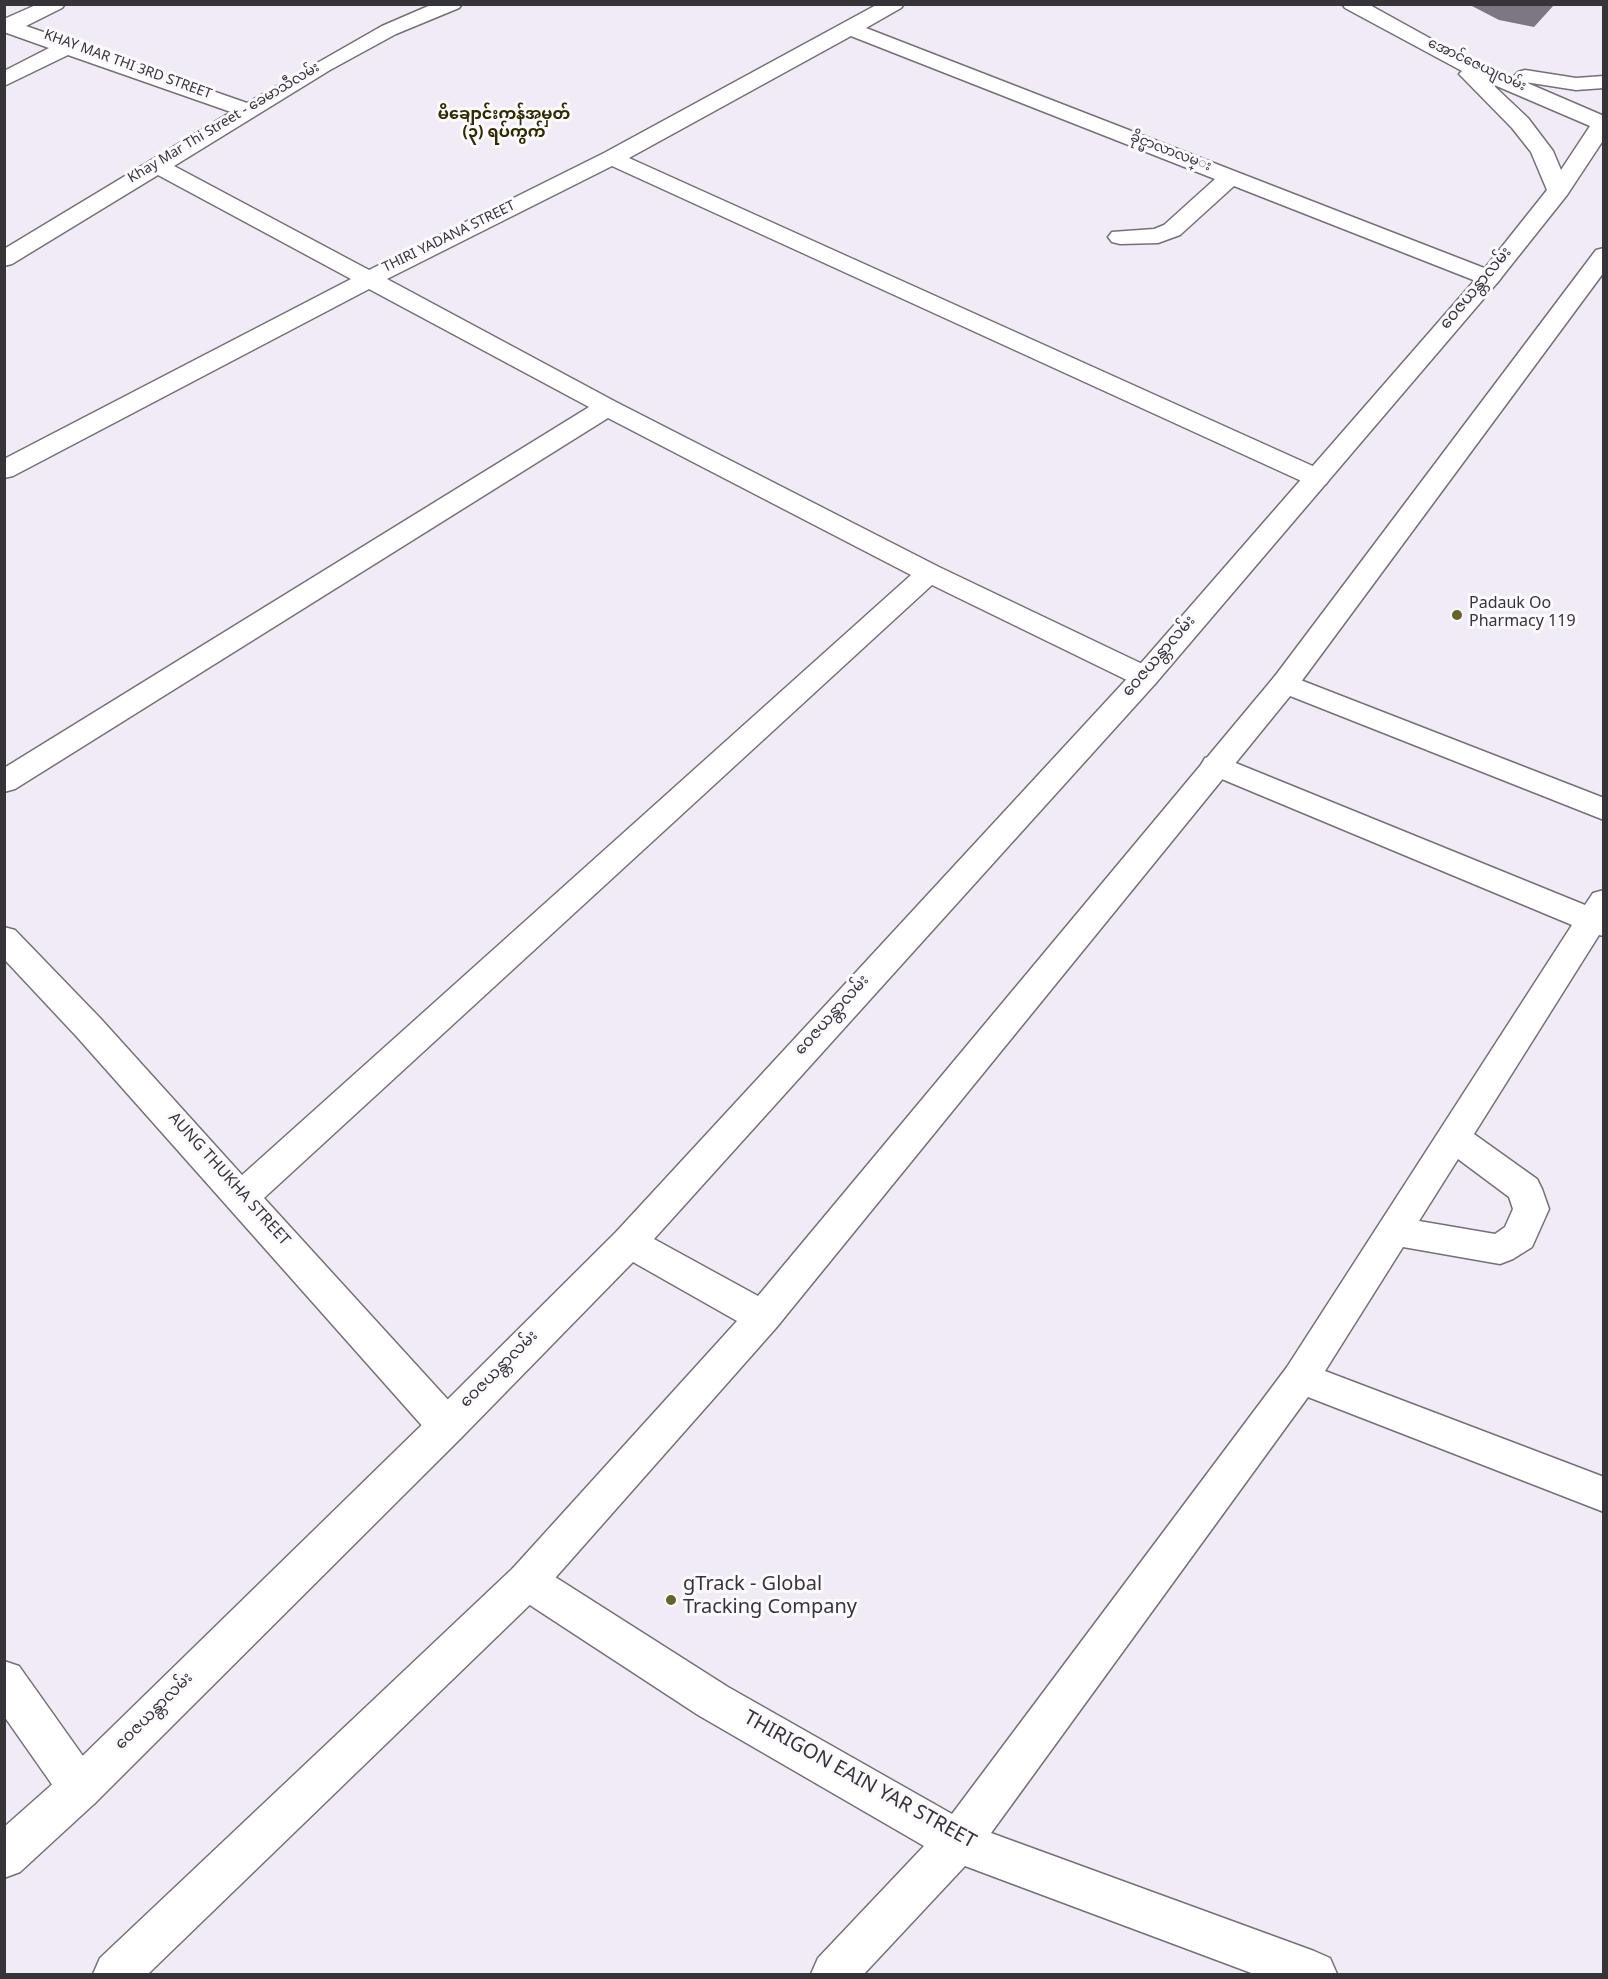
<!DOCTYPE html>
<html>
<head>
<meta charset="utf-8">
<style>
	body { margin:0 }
	#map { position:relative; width:1608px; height:1979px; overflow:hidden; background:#f1ebf6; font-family:Georgia,serif }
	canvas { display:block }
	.frame { position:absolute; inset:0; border:6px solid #363438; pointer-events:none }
</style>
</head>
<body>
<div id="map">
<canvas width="1608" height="1979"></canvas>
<div class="frame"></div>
</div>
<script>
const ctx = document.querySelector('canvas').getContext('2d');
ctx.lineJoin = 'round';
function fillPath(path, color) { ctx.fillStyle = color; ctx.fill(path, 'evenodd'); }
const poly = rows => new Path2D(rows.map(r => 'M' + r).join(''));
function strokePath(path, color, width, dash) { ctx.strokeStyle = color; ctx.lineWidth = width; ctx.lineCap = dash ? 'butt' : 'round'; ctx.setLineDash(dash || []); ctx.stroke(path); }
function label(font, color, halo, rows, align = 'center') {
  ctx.font = font + ' Georgia,"Noto Sans Myanmar",serif'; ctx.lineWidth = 6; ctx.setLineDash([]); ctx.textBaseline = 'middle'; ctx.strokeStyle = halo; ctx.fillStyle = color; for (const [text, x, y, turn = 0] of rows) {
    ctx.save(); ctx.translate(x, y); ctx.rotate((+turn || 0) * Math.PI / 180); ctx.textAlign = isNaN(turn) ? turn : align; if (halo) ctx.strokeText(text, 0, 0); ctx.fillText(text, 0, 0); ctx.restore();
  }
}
const building = poly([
	[1470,5,1554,5,1534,27,1499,20]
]);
const minor = poly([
	[38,4,65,4,62,8,26,26,247,103,382,26,433,4,462,4,459,8,396,34,330,70,174,166,369,270,604,153,878,4,904,4,901,8,866,28,1497,273,1501,278,1497,283,1489,285,1481,283,1234,186,1180,235,1158,243,1120,244,1112,242,1108,237,1112,232,1154,229,1164,225,1215,179,851,36,629,158,1326,472,1330,478,1326,484,1317,486,1308,484,612,166,387,279,616,402,939,567,1155,670,1159,677,1155,684,1145,686,1135,684,932,585,264,1198,461,1414,466,1426,461,1438,447,1443,433,1438,77,1037,4,959,4,927,15,930,101,1019,242,1175,911,575,608,418,15,789,4,792,4,768,589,407,369,289,13,476,4,478,4,459,351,279,158,175,12,264,4,266,4,249,231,112,68,55,4,86,4,71,49,48,4,32,4,19,38,4],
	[1285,674,1604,798,1604,820,1275,690,1270,683,1275,676,1285,674],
	[1216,755,1585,905,1593,893,1604,890,1604,936,1599,935,1474,1134,1537,1179,1542,1189,1549,1209,1532,1247,1513,1259,1500,1264,1403,1247,1325,1371,1604,1477,1604,1512,1308,1397,991,1833,1314,1951,1330,1958,1337,1974,1254,1974,965,1866,864,1974,811,1974,818,1958,924,1846,698,1715,513,1594,507,1581,513,1568,527,1563,541,1568,728,1687,952,1814,1287,1367,1572,925,1205,772,1201,765,1205,758,1216,755],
	[1458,1159,1509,1197,1513,1209,1505,1227,1495,1234,1419,1221,1458,1159],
	[4,1661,19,1666,95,1773,102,1788,95,1803,80,1809,65,1803,4,1716,4,1661]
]);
const major = poly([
	[1342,4,1368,4,1462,56,1516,78,1514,76,1518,72,1525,70,1576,78,1604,76,1604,88,1576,90,1525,82,1604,116,1604,139,1567,195,1497,283,1155,684,654,1239,758,1296,1275,676,1596,250,1604,248,1604,272,1295,690,776,1328,541,1594,148,1974,93,1974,100,1958,513,1568,737,1321,633,1262,461,1438,95,1803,20,1872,4,1878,4,1827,65,1773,433,1414,616,1232,1135,670,1481,273,1547,190,1531,152,1512,128,1463,78,1459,74,1462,71,1345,8,1342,4],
	[1492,84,1590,126,1561,170,1553,151,1528,118,1492,84]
]);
const markers = [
	[1457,615,6,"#68622e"],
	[671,1600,6,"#68622e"]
];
const farStreetnames = [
	["KHAY MAR THI 3RD STREET",127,67,20],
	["အောင်ဇေယျလမ်း",1476,67,25],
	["Khay Mar Thi Street - ခေမာသီလမ်း",225,125,-31],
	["ခိုင္မာလာလမ္း",1170,154,21],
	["THIRI YADANA STREET",450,239,-26]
];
const farQuarternames = [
	["မိချောင်းကန်အမှတ်",504,117],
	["(၃) ရပ်ကွက်",504,135]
];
const streetNames = [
	["ဝေဇယန္တာလမ်း",1478,290,-50],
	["ဝေဇယန္တာလမ်း",1161,658,-49],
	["ဝေဇယန္တာလမ်း",834,1017,-48],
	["AUNG THUKHA STREET",227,1181,48],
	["ဝေဇယန္တာလမ်း",501,1371,-45],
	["ဝေဇယန္တာလမ်း",156,1713,-45]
];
const poiNames = [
	["Padauk Oo",1469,606],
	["Pharmacy 119",1469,624]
];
const nearPoinames = [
	["gTrack - Global",683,1588],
	["Tracking Company",683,1611]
];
const nearStreetnames = [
	["THIRIGON EAIN YAR STREET",858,1783,29]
];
fillPath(building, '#7d7781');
strokePath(minor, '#756f79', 3);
strokePath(major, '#756f79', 3);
fillPath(minor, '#fff');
fillPath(major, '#fff');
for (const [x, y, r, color] of markers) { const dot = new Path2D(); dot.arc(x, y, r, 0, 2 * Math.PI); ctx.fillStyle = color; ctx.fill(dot); strokePath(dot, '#fcfafe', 2); }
label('14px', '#363438', '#fcfafe', farStreetnames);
label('bold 16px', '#302a00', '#fcfafe', farQuarternames);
label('16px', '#363438', '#fcfafe', streetNames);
label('16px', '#363438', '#fcfafe', poiNames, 'left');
label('20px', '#363438', '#fcfafe', nearPoinames, 'left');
label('20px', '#363438', '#fcfafe', nearStreetnames);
</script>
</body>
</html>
